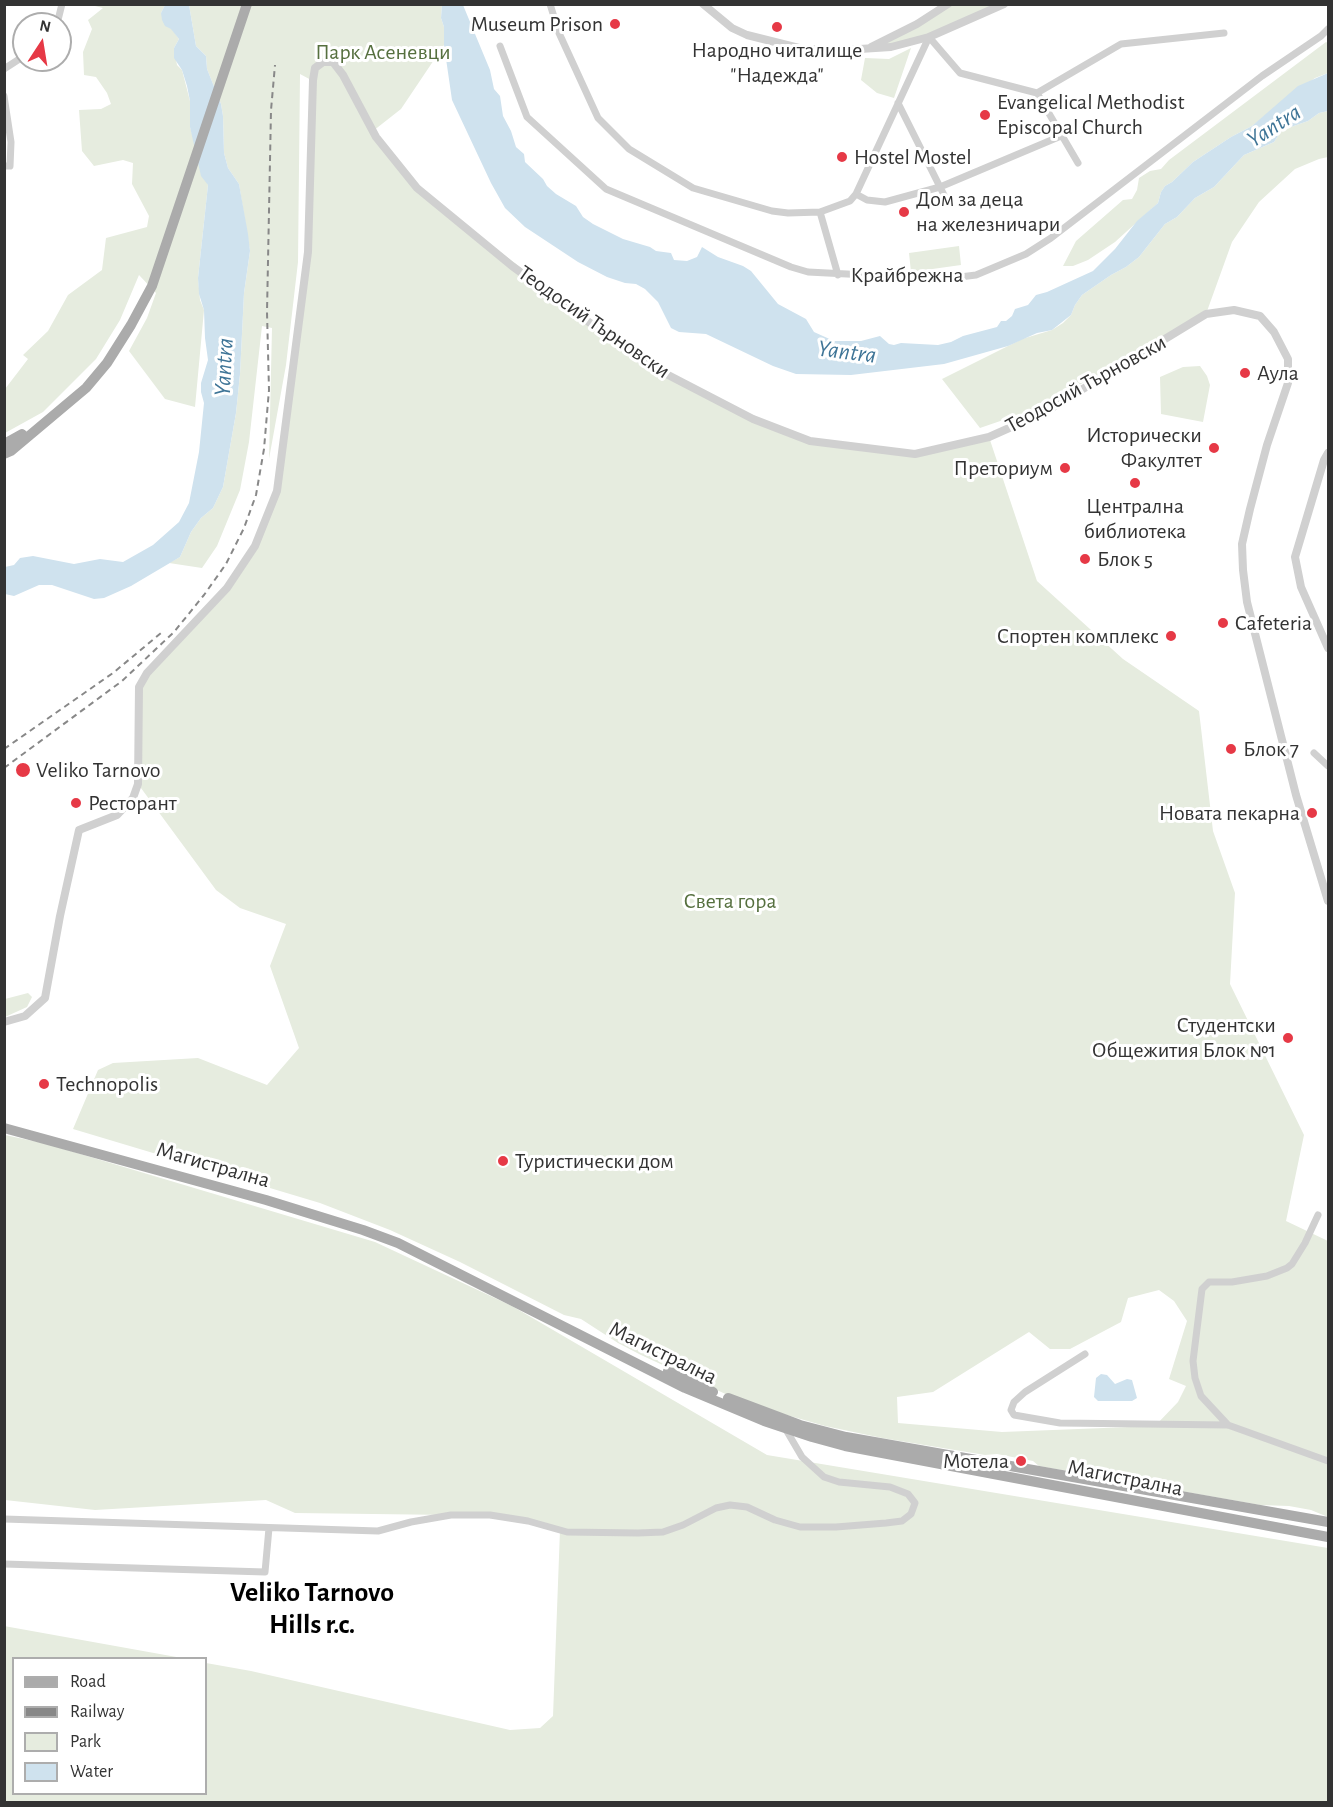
<!DOCTYPE html>
<html>
<head>
<meta charset="utf-8">
<style>
	body { margin:0 }
	#map { position:relative; width:1333px; height:1807px; overflow:hidden; background:#fff; font-family:"Alegreya Sans",sans-serif }
	canvas { display:block }
	.frame { position:absolute; inset:0; border:6px solid #333; pointer-events:none }
	.legend { position:absolute; left:12px; top:1657px; width:195px; height:138px; box-sizing:border-box; background:#fff; border:2px solid #adadad; margin:0; padding:8px 10px; list-style:none; font-size:18px; color:#333 }
	.legend li { display:flex; align-items:center; gap:12px; height:30px }
	.legend b { width:30px; border:2px solid #adadad }
	.north { position:absolute; left:12px; top:12px; width:60px; height:60px; box-sizing:border-box; background:#fff; border:2px solid #adadad; border-radius:50%; rotate:12deg; font-size:16px; font-weight:700; line-height:24px; text-align:center; color:#333 }
	.north::after { content:''; display:block; margin:auto; width:21px; height:27px; background:#e63946; clip-path:polygon(50% 0,100% 100%,50% 72%,0 100%) }
</style>
</head>
<body>
<div id="map">
<canvas width="1333" height="1807"></canvas>
<div class="frame"></div>
<ul class="legend">
<li><b style="height:8px;background:#ababab"></b>Road</li>
<li><b style="height:8px;background:#888"></b>Railway</li>
<li><b style="height:16px;background:#e6ecdf"></b>Park</li>
<li><b style="height:16px;background:#cfe2ee"></b>Water</li>
</ul>
<div class="north">N</div>
</div>
<script>
const ctx = document.querySelector('canvas').getContext('2d');
ctx.lineJoin = 'round';
function fillPath(path, color) { ctx.fillStyle = color; ctx.fill(path, 'evenodd'); }
const poly = rows => new Path2D(rows.map(r => 'M' + r).join(''));
function strokePath(path, color, width, dash) { ctx.strokeStyle = color; ctx.lineWidth = width; ctx.lineCap = dash ? 'butt' : 'round'; ctx.setLineDash(dash || []); ctx.stroke(path); }
function label(font, color, halo, rows, align = 'center') {
  ctx.font = font + ' "Alegreya Sans",sans-serif'; ctx.lineWidth = 6; ctx.setLineDash([]); ctx.textBaseline = 'middle'; ctx.strokeStyle = halo; ctx.fillStyle = color; for (const [text, x, y, turn = 0] of rows) {
    ctx.save(); ctx.translate(x, y); ctx.rotate((+turn || 0) * Math.PI / 180); ctx.textAlign = isNaN(turn) ? turn : align; if (halo) ctx.strokeText(text, 0, 0); ctx.fillText(text, 0, 0); ctx.restore();
  }
}
const green = poly([
	[91,5,165,5,161,13,179,39,174,48,177,65,182,70,190,101,190,127,208,185,198,278,200,300,204,310,195,407,165,399,129,351,147,318,156,293,139,275,120,320,96,359,43,412,5,433,5,389,28,359,23,355,48,331,68,295,102,270,106,238,147,227,149,216,132,184,133,163,123,160,94,166,82,151,79,110,101,109,111,104,107,93,96,77,84,75,83,52,92,29,88,20,103,8],
	[189,5,442,5,441,18,444,27,444,45,401,109,373,131,417,188,645,363,753,419,810,441,915,454,989,437,1037,581,1123,659,1199,711,1213,831,1235,893,1230,984,1304,1135,1286,1221,1328,1241,1328,1517,1311,1510,1289,1506,1260,1505,1039,1466,1033,1461,997,1454,985,1455,882,1438,825,1426,745,1403,641,1355,618,1343,581,1319,564,1315,460,1262,390,1230,320,1203,73,1129,98,1070,113,1063,198,1058,267,1085,299,1048,270,966,286,924,240,908,216,890,138,784,139,687,227,588,255,546,277,491,308,251,313,81,300,74,298,262,286,365,269,459,272,328,262,326,249,442,240,490,217,546,202,568,169,563,180,557,191,532,201,518,213,508,223,487,236,413,240,374,244,293,250,251,239,184,228,168,224,153,223,116,221,104,207,69,206,56,196,46],
	[1159,1290,1174,1301,1187,1321,1169,1379,1186,1386,1178,1402,1155,1426,1002,1432,898,1423,897,1397,933,1392,1029,1332,1050,1349,1070,1349,1121,1322,1128,1298],
	[948,5,1004,5,929,37,865,50],
	[1326,42,1328,43,1328,73,1315,78,1252,126,1231,137,1193,162,1172,182,1165,186,1161,192,1158,203,1115,242,1088,260,1073,266,1063,266,1076,241,1123,200,1132,199,1137,190,1139,178,1150,171,1161,169,1169,160],
	[911,48,894,98,877,93,861,80,865,58,889,59],
	[1328,111,1328,157,1319,159,1295,169,1259,202,1232,242,1206,314,1038,408,980,428,942,379,1022,339,1052,330,1063,323,1071,315,1075,305,1082,295,1111,275,1126,267,1139,257,1165,224,1177,217,1195,198,1214,187,1244,155,1274,142,1282,130,1308,121,1319,113],
	[959,246,961,265,911,272,909,253],
	[1200,366,1207,376,1210,385,1203,422,1161,414,1160,377,1183,367],
	[28,993,32,997,27,1007,5,1017,5,999],
	[5,1135,47,1144,375,1242,512,1306,767,1455,1328,1548,1328,1802,5,1802,4,1626,182,1658,14,1658,14,1794,206,1794,206,1663,251,1671,510,1730,540,1728,553,1716,560,1530,528,1521,451,1515,295,1513,266,1500,95,1510,5,1500]
]);
const water = poly([
	[165,5,189,5,196,46,206,56,207,69,221,104,223,116,224,153,228,168,239,184,248,234,250,251,244,293,240,374,236,413,223,487,213,508,201,518,191,532,180,557,131,586,104,598,94,599,52,585,39,585,14,596,5,594,5,567,14,565,20,558,33,556,74,564,100,559,123,562,153,545,179,522,189,503,199,452,204,403,201,392,201,383,208,360,205,338,204,310,199,294,198,278,208,185,201,176,190,127,190,101,187,86,182,70,174,58,174,48,179,39,171,29,165,26,162,20,161,13],
	[442,5,463,5,490,70,494,89,500,96,503,116,511,131,516,147,524,154,525,162,543,179,547,186,556,194,576,206,583,217,593,224,623,239,650,247,656,251,671,253,674,260,687,261,697,257,702,247,718,257,743,266,751,271,778,304,806,319,814,332,834,341,861,341,880,336,889,344,894,345,901,343,938,345,951,342,963,336,997,327,1001,321,1006,321,1012,316,1015,309,1028,305,1036,295,1047,292,1093,271,1115,249,1137,221,1158,203,1161,192,1165,186,1172,182,1193,162,1231,137,1252,126,1298,86,1328,73,1328,111,1319,113,1308,121,1282,130,1274,142,1244,155,1214,187,1195,198,1177,217,1165,224,1139,257,1126,267,1111,275,1082,295,1075,305,1071,315,1052,330,1037,333,1008,346,944,364,851,375,796,374,773,366,706,334,679,332,671,328,658,302,645,289,636,284,625,283,607,277,578,262,525,227,505,208,491,183,452,100,444,45,444,27,441,18],
	[1101,1374,1107,1375,1115,1384,1127,1379,1132,1380,1137,1398,1132,1401,1098,1401,1094,1397,1096,1378]
]);
const minor = poly([
	[550,4,559,33,598,118,629,149,693,188,772,211,788,213,820,212,850,201,856,194,929,37,960,73,1037,93,1121,44,1224,33],
	[57,24,62,4],
	[500,46,527,117,606,189,791,267,808,272,944,279,976,275,1026,254,1051,238,1262,76,1321,36,1328,29],
	[4,69,24,56],
	[1037,93,1078,163],
	[4,96,11,142,10,166,4,166],
	[898,103,946,199],
	[856,194,867,200,885,202,940,187,1061,136],
	[820,212,838,275],
	[1314,753,1328,766],
	[1085,1354,1025,1392,1014,1402,1011,1410,1014,1415,1060,1423,1228,1425,1328,1461],
	[1228,1425,1201,1396,1195,1378,1193,1361,1202,1289,1209,1282,1232,1282,1267,1276,1287,1268,1292,1264,1305,1243,1318,1215],
	[4,1519,378,1531,411,1522,451,1515,490,1515,528,1521,567,1532,638,1533,663,1532,683,1525,716,1508,730,1505,747,1507,775,1520,800,1527,836,1527,886,1523,902,1521,911,1514,915,1503,908,1494,890,1487,839,1482,824,1477,802,1457,785,1428],
	[4,1564,265,1572,269,1528]
]);
const tertiary = poly([
	[703,4,732,28,747,35,803,49,844,50,891,47,929,37,1004,4],
	[871,47,917,24,948,4],
	[1328,453,1324,460,1295,557,1301,587,1328,648],
	[4,1022,25,1016,45,998,60,916,79,830,117,815,133,798,138,784,139,687,147,673,227,588,255,546,277,491,308,252,313,80,315,68,323,62,333,62,343,75,376,137,417,188,512,266,645,363,753,419,810,441,915,454,989,437,1045,412,1206,314,1234,310,1260,316,1274,332,1288,359,1288,383,1267,445,1250,509,1242,544,1243,570,1247,602,1296,795,1328,901]
]);
const primary = poly([
	[4,444,22,434],
	[4,454,11,451,86,388,107,363,131,325,152,286,247,4],
	[4,1128,266,1200,363,1230,398,1243,685,1388,764,1421,812,1437,845,1446,1328,1537],
	[668,1371,713,1392],
	[728,1398,800,1425,846,1437,1328,1522]
]);
const rail = poly([
	[4,749,113,673,161,633],
	[4,768,122,681,174,632,204,595,226,564,244,528,256,495,264,449,269,390,267,312,271,110,275,65]
]);
const markers = [
	[615,24,6,"#e63946"],
	[777,27,6,"#e63946"],
	[985,115,6,"#e63946"],
	[842,157,6,"#e63946"],
	[904,212,6,"#e63946"],
	[1245,373,6,"#e63946"],
	[1214,448,6,"#e63946"],
	[1065,468,6,"#e63946"],
	[1135,483,6,"#e63946"],
	[1085,559,6,"#e63946"],
	[1223,623,6,"#e63946"],
	[1171,636,6,"#e63946"],
	[1231,749,6,"#e63946"],
	[23,770,8,"#e63946"],
	[76,803,6,"#e63946"],
	[1312,813,6,"#e63946"],
	[1288,1038,6,"#e63946"],
	[44,1084,6,"#e63946"],
	[503,1161,6,"#e63946"],
	[1021,1461,6,"#e63946"]
];
const poiNames = [
	["Museum Prison",603,24,"right"],
	["Народно читалище",777,50,"center"],
	["\"Надежда\"",777,75,"center"],
	["Evangelical Methodist",997,102],
	["Episcopal Church",997,127],
	["Hostel Mostel",854,157],
	["Дом за деца",916,199],
	["на железничари",916,224],
	["Аула",1257,373],
	["Исторически",1202,435,"right"],
	["Факултет",1202,460,"right"],
	["Преториум",1053,468,"right"],
	["Централна",1135,506,"center"],
	["библиотека",1135,531,"center"],
	["Блок 5",1097,559],
	["Cafeteria",1235,623],
	["Спортен комплекс",1159,636,"right"],
	["Блок 7",1243,749],
	["Veliko Tarnovo",36,770],
	["Ресторант",88,803],
	["Новата пекарна",1300,813,"right"],
	["Студентски",1276,1025,"right"],
	["Общежития Блок №1",1276,1050,"right"],
	["Technopolis",56,1084],
	["Туристически дом",515,1161],
	["Мотела",1009,1461,"right"]
];
const parkNames = [
	["Парк Асеневци",383,52],
	["Света гора",730,901]
];
const streetNames = [
	["Крайбрежна",907,275],
	["Теодосий Търновски",594,322,35],
	["Теодосий Търновски",1086,384,-29],
	["Магистрална",213,1165,16],
	["Магистрална",663,1353,26],
	["Магистрална",1125,1478,11]
];
const waterNames = [
	["Yantra",1274,126,-33],
	["Yantra",847,352,7],
	["Yantra",224,367,-87]
];
const districtNames = [
	["Veliko Tarnovo",312,1593],
	["Hills r.c.",312,1625]
];
fillPath(green, '#e6ecdf');
fillPath(water, '#cfe2ee');
strokePath(minor, '#d0d0d0', 7);
strokePath(tertiary, '#d0d0d0', 8);
strokePath(primary, '#ababab', 10);
strokePath(rail, '#888', 2, [6, 4.5]);
for (const [x, y, r, color] of markers) { const dot = new Path2D(); dot.arc(x, y, r, 0, 2 * Math.PI); ctx.fillStyle = color; ctx.fill(dot); strokePath(dot, '#fff', 2); }
label('22px', '#333', '#fff', poiNames, 'left');
label('22px', '#56703f', '#fff', parkNames);
label('22px', '#333', '#fff', streetNames);
label('italic 24px', '#3f7597', '#fff', waterNames);
label('bold 28px', '#000', '#fff', districtNames);
</script>
</body>
</html>
